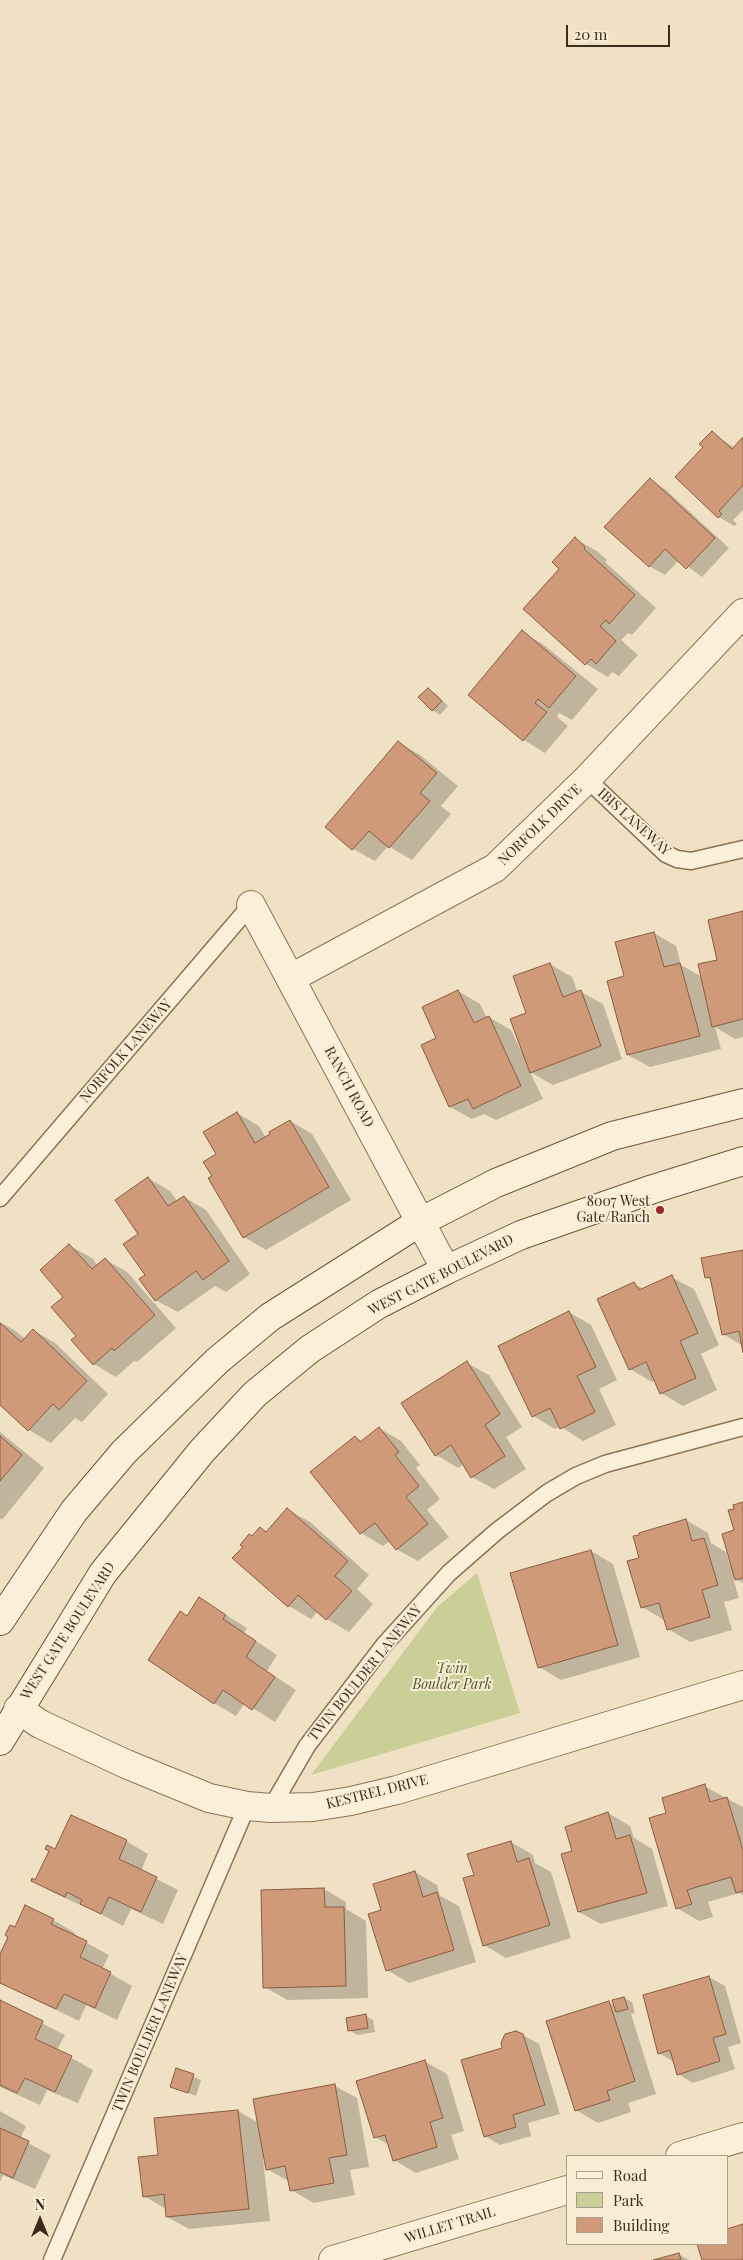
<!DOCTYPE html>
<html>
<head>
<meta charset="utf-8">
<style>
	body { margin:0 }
	#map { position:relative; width:743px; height:2260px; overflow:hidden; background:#f0e1c4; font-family:"Playfair Display",serif }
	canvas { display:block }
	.legend { position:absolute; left:566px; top:2155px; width:162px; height:90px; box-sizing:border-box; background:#f7ecd4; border:1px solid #ac9f8b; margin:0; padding:6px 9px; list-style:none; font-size:15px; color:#3b2b1e }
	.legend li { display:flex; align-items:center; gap:10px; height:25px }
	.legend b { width:25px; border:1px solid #ac9f8b }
	.north { position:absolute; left:15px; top:2195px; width:50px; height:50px; -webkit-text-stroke:4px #f7ecd4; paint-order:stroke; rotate:0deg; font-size:14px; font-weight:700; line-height:20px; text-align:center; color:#3b2b1e }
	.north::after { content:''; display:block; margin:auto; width:18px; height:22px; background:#3b2b1e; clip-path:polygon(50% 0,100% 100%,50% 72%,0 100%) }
	.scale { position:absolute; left:566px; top:25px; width:104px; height:22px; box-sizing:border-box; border:2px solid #3b2b1e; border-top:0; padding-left:6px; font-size:15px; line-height:18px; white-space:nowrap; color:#3b2b1e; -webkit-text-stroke:4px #f7ecd4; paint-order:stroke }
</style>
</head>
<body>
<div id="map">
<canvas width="743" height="2260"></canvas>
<ul class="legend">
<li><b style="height:6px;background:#faefd8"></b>Road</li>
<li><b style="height:14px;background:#cace97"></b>Park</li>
<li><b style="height:14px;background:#cf9a79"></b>Building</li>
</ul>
<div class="north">N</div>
<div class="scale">20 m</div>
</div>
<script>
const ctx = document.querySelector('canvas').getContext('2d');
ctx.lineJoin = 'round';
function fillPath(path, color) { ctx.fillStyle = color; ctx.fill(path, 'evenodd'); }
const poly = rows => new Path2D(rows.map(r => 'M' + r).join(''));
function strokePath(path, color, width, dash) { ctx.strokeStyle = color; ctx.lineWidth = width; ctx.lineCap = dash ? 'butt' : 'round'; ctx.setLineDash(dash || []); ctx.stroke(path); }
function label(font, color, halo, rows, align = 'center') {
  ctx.font = font + ' "Playfair Display",serif'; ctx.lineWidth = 4; ctx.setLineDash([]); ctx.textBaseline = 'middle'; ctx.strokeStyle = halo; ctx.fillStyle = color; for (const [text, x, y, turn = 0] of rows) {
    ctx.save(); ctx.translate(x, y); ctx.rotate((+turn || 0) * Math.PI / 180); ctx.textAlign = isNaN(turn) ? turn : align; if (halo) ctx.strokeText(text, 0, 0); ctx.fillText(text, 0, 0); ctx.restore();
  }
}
const green = poly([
	[477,1573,520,1713,311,1775,438,1606]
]);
const shadow = poly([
	[712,433,735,448,743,439,743,510,733,520,737,524,734,526,719,517,704,447],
	[650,480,665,489,729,548,702,577,679,560,665,575,649,566],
	[575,539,597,551,607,560,605,562,656,608,632,635,628,633,621,640,638,655,619,676,612,672,608,677,586,664,525,609,561,569],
	[522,632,544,645,598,689,572,720,559,713,557,717,568,726,545,753,524,740],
	[428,689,436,694,448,706,440,715,432,710],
	[398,742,420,755,458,786,441,806,451,814,412,860,388,846,375,861,353,849],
	[743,913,743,1037,735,1039,715,1027,721,1049,650,1067,628,1055,626,977,654,933,676,946,681,965,702,977,718,961],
	[550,964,572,977,578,993,581,992,603,1004,622,1059,553,1085,530,1072,543,1099,496,1120,484,1114,472,1119,450,1107,438,1039,458,991,480,1004,487,1018,489,1017,511,1030,522,1053,524,1052,528,1014],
	[237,1113,259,1126,266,1138,290,1121,312,1134,351,1200,266,1250,244,1237,213,1176],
	[148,1178,170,1191,177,1201,184,1197,206,1210,250,1274,226,1292,215,1286,178,1312,155,1300,146,1276,139,1234],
	[70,1246,92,1258,98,1266,105,1259,127,1272,176,1328,137,1362,134,1361,116,1377,94,1364,78,1336,65,1297],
	[743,1251,743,1346,723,1334,712,1281,706,1277],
	[671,1277,694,1289,719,1345,701,1354,717,1390,683,1406,661,1393,655,1380,652,1382,630,1369,634,1284,644,1289],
	[569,1312,591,1325,617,1380,599,1389,616,1425,583,1441,560,1426,555,1429,533,1416],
	[0,1322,17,1332,25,1339,33,1330,55,1343,108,1394,82,1422,75,1418,51,1443,29,1430,0,1403],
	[467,1363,489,1375,522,1427,506,1437,526,1469,494,1489,472,1477,464,1464,458,1468,436,1455],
	[379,1428,401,1441,420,1465,416,1468,440,1499,427,1510,449,1537,418,1561,396,1549,390,1541,383,1546,361,1533,356,1438,363,1442],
	[0,1432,44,1468,2,1520,0,1518],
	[743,1503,743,1583,733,1578,739,1598,724,1602,732,1630,690,1642,668,1629,664,1620,642,1607,641,1559,686,1520,708,1533,711,1543,726,1552,730,1565,732,1564,736,1510],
	[288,1510,310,1522,369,1575,357,1589,373,1604,349,1632,327,1619,318,1611,311,1619,289,1606,234,1558,260,1528,267,1532],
	[591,1551,613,1564,640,1657,561,1680,539,1667],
	[200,1599,247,1628,244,1633,277,1655,267,1671,296,1690,275,1722,245,1703,236,1716,214,1703,188,1617],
	[704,1786,743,1807,743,1895,739,1893,708,1902,713,1917,699,1921,677,1908,668,1814],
	[608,1813,630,1826,634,1838,652,1849,668,1906,601,1924,579,1912],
	[72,1817,126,1841,148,1854,141,1871,178,1890,163,1924,131,1909,123,1926,88,1907,87,1908,54,1893,33,1881,36,1881,56,1851],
	[511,1842,533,1855,535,1863,551,1872,571,1938,506,1958,484,1945,475,1876],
	[415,1872,437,1885,440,1896,459,1906,476,1962,409,1983,387,1970,382,1910],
	[324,1889,346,1902,346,1909,366,1921,368,1998,287,2000,265,1987,263,1891],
	[25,1907,53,1920,75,1933,74,1936,109,1955,102,1969,132,1986,117,2020,86,2005,79,2021,0,1983,0,1957],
	[709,1977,725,1986,741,2043,728,2047,735,2069,693,2083,678,2074,674,2062,659,2053],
	[624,1998,632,2002,635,2013,631,2014,656,2094,628,2103,631,2112,598,2123,576,2110,609,2002,615,2006],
	[0,2002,65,2035,57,2050,93,2070,78,2103,47,2090,40,2105,0,2087],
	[366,2016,373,2020,375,2032,357,2035,349,2030],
	[523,2035,539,2044,560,2114,528,2123,531,2136,500,2145,485,2136,504,2049],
	[424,2061,447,2074,464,2131,451,2135,459,2159,416,2173,394,2160,389,2145,375,2137],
	[177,2070,201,2080,196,2096,171,2086],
	[335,2086,357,2098,369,2167,350,2170,355,2195,314,2203,291,2190,290,2182,267,2169,265,2158,263,2159,270,2221,189,2229,167,2217,166,2209,144,2196,160,2156,238,2111,259,2123],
	[0,2111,26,2126,20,2139,51,2155,35,2189,3,2175,0,2182],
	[678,2254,689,2260,658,2260]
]);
const building = poly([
	[712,431,732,449,743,437,743,485,719,511,722,514,718,518,675,477,703,447,699,444,712,431],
	[650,478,715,538,686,569,665,549,649,567,604,527,650,478],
	[575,537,585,547,584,549,635,595,609,624,606,620,600,626,616,641,596,664,591,659,585,665,523,609,559,569,552,562,575,537],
	[522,630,576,676,549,708,538,699,535,703,547,712,523,741,468,695,522,630],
	[428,688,442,701,432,711,418,697,428,688],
	[398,741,437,773,420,793,430,801,389,848,369,831,352,850,325,827,398,741],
	[743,911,743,1019,712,1027,698,964,717,960,708,920,743,911],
	[654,932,664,967,680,963,700,1036,627,1055,607,981,624,976,615,942,654,932],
	[550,963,563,997,581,990,601,1046,530,1073,510,1019,526,1013,513,976,550,963],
	[458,990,474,1023,489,1016,521,1086,473,1109,468,1099,449,1107,421,1045,436,1038,422,1007,458,990],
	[237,1112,255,1143,270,1134,269,1132,290,1120,329,1187,243,1238,208,1178,212,1176,203,1162,216,1154,203,1132,237,1112],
	[148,1177,168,1206,184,1196,229,1261,203,1280,196,1271,155,1301,139,1279,145,1275,123,1244,138,1234,115,1200,148,1177],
	[69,1244,92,1269,105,1258,155,1315,114,1351,112,1348,93,1365,71,1340,76,1336,51,1307,63,1297,40,1270,69,1244],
	[743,1250,743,1353,739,1331,722,1335,710,1277,705,1278,701,1258,743,1250],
	[672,1275,698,1333,680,1341,696,1378,660,1394,646,1362,629,1370,597,1299,634,1282,639,1290,672,1275],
	[569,1311,596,1367,577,1376,595,1412,560,1429,550,1408,532,1417,498,1346,569,1311],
	[0,1323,21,1342,33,1329,87,1381,59,1410,53,1404,28,1431,0,1405,0,1323],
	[467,1361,500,1414,485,1425,505,1456,471,1478,451,1445,435,1456,401,1403,467,1361],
	[379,1427,399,1452,395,1455,419,1486,406,1497,428,1524,396,1550,375,1523,360,1534,310,1472,355,1436,360,1442,379,1427],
	[0,1436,22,1455,0,1481,0,1436],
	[743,1502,743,1578,735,1580,722,1534,734,1530,728,1510,734,1509,733,1505,743,1502],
	[287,1508,348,1561,335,1576,352,1591,326,1620,298,1595,288,1607,232,1558,243,1547,240,1545,249,1534,252,1536,260,1527,266,1532,287,1508],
	[686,1519,692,1541,704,1538,718,1585,702,1590,710,1617,667,1630,659,1603,641,1608,627,1561,639,1558,633,1536,639,1535,639,1533,686,1519],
	[591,1550,618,1645,538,1668,510,1573,591,1550],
	[199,1597,226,1615,223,1619,256,1641,246,1657,275,1677,252,1710,223,1690,214,1704,148,1660,180,1611,187,1616,199,1597],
	[705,1784,710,1802,727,1797,743,1850,743,1891,736,1893,731,1877,687,1890,692,1904,676,1909,649,1818,666,1813,662,1798,705,1784],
	[608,1812,616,1839,630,1835,647,1893,578,1912,561,1854,572,1851,565,1827,608,1812],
	[71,1815,127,1840,119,1859,157,1877,141,1912,109,1897,101,1914,80,1904,82,1900,67,1892,65,1897,31,1881,32,1878,35,1880,49,1851,45,1849,47,1845,55,1849,71,1815],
	[511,1841,517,1862,529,1858,550,1925,483,1946,463,1878,474,1875,467,1854,511,1841],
	[415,1871,423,1897,437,1892,454,1950,386,1971,368,1914,381,1910,373,1884,415,1871],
	[324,1888,325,1907,344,1907,346,1986,263,1988,261,1890,324,1888],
	[25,1905,54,1919,51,1924,87,1941,80,1957,111,1972,95,2008,64,1994,56,2009,0,1983,0,1954,8,1937,5,1935,10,1925,15,1927,25,1905],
	[709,1976,726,2034,713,2038,720,2061,677,2075,670,2050,658,2054,643,1995,709,1976],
	[624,1997,628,2009,616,2012,612,2000,624,1997],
	[0,2000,43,2021,35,2039,72,2056,55,2092,25,2078,17,2093,0,2085,0,2000],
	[609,2001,635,2081,607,2091,610,2100,575,2111,546,2021,609,2001],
	[366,2014,368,2028,348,2031,346,2018,366,2014],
	[516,2031,523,2034,545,2105,513,2115,516,2127,484,2137,461,2060,502,2048,501,2043,505,2034,516,2031],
	[425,2060,443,2118,430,2122,437,2147,393,2161,385,2135,374,2138,356,2081,425,2060],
	[176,2068,194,2074,188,2093,170,2087,176,2068],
	[335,2084,347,2155,329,2158,334,2183,290,2191,285,2166,266,2170,253,2099,335,2084],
	[238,2110,249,2209,166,2217,164,2194,143,2197,138,2157,158,2155,154,2118,238,2110],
	[0,2128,29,2141,13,2178,0,2172,0,2128],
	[743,2224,743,2260,702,2260,697,2244,727,2244,727,2229,743,2224],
	[679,2253,681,2260,653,2260,679,2253]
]);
const service = poly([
	[587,779,666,854,677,859,691,861,743,849],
	[0,1198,251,905],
	[271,1808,307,1746,384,1645,449,1573,497,1531,547,1493,576,1476,605,1464,743,1427],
	[52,2260,247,1806]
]);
const minor = poly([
	[251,905,446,1270],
	[291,978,495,868,587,779,743,613],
	[18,1709,40,1724,126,1764,209,1798,247,1806,271,1808,313,1807,351,1801,397,1790,743,1685],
	[680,2156,743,2137],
	[333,2260,567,2190]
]);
const secondary = poly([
	[0,1621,74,1511,124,1452,217,1361,270,1317,420,1222,496,1183,612,1136,743,1103],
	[0,1741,103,1573,202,1451,255,1394,310,1349,379,1304,446,1270,521,1235,653,1189,743,1161]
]);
const markers = [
	[660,1210,5,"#9c282c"]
];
const streetNames = [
	["IBIS LANEWAY",634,822,42],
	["NORFOLK DRIVE",540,825,-44],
	["NORFOLK LANEWAY",126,1051,-49],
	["RANCH ROAD",349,1087,62],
	["WEST GATE BOULEVARD",441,1275,-27],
	["WEST GATE BOULEVARD",68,1631,-57],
	["TWIN BOULDER LANEWAY",365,1673,-51],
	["KESTREL DRIVE",377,1792,-14],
	["TWIN BOULDER LANEWAY",150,2033,-67],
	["WILLET TRAIL",450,2225,-17]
];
const poiNames = [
	["8007 West",650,1202],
	["Gate/Ranch",650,1218]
];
const parkNames = [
	["Twin",452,1669],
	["Boulder Park",452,1685]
];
fillPath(green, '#cace97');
fillPath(shadow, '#0003');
fillPath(building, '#cf9a79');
strokePath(building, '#8b5b3f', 1);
strokePath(service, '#8b735a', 19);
strokePath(minor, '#8b735a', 30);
strokePath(secondary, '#6d543d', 30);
strokePath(service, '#faefd8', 16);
strokePath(minor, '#faefd8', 28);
strokePath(secondary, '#faefd8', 28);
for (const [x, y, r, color] of markers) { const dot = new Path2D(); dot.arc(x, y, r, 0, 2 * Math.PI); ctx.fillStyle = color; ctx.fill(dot); strokePath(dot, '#f7ecd4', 2); }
label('14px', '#3b2b1e', '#f7ecd4', streetNames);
label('14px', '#3b2b1e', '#f7ecd4', poiNames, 'right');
label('italic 14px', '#4c5824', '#f7ecd4', parkNames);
</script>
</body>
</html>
